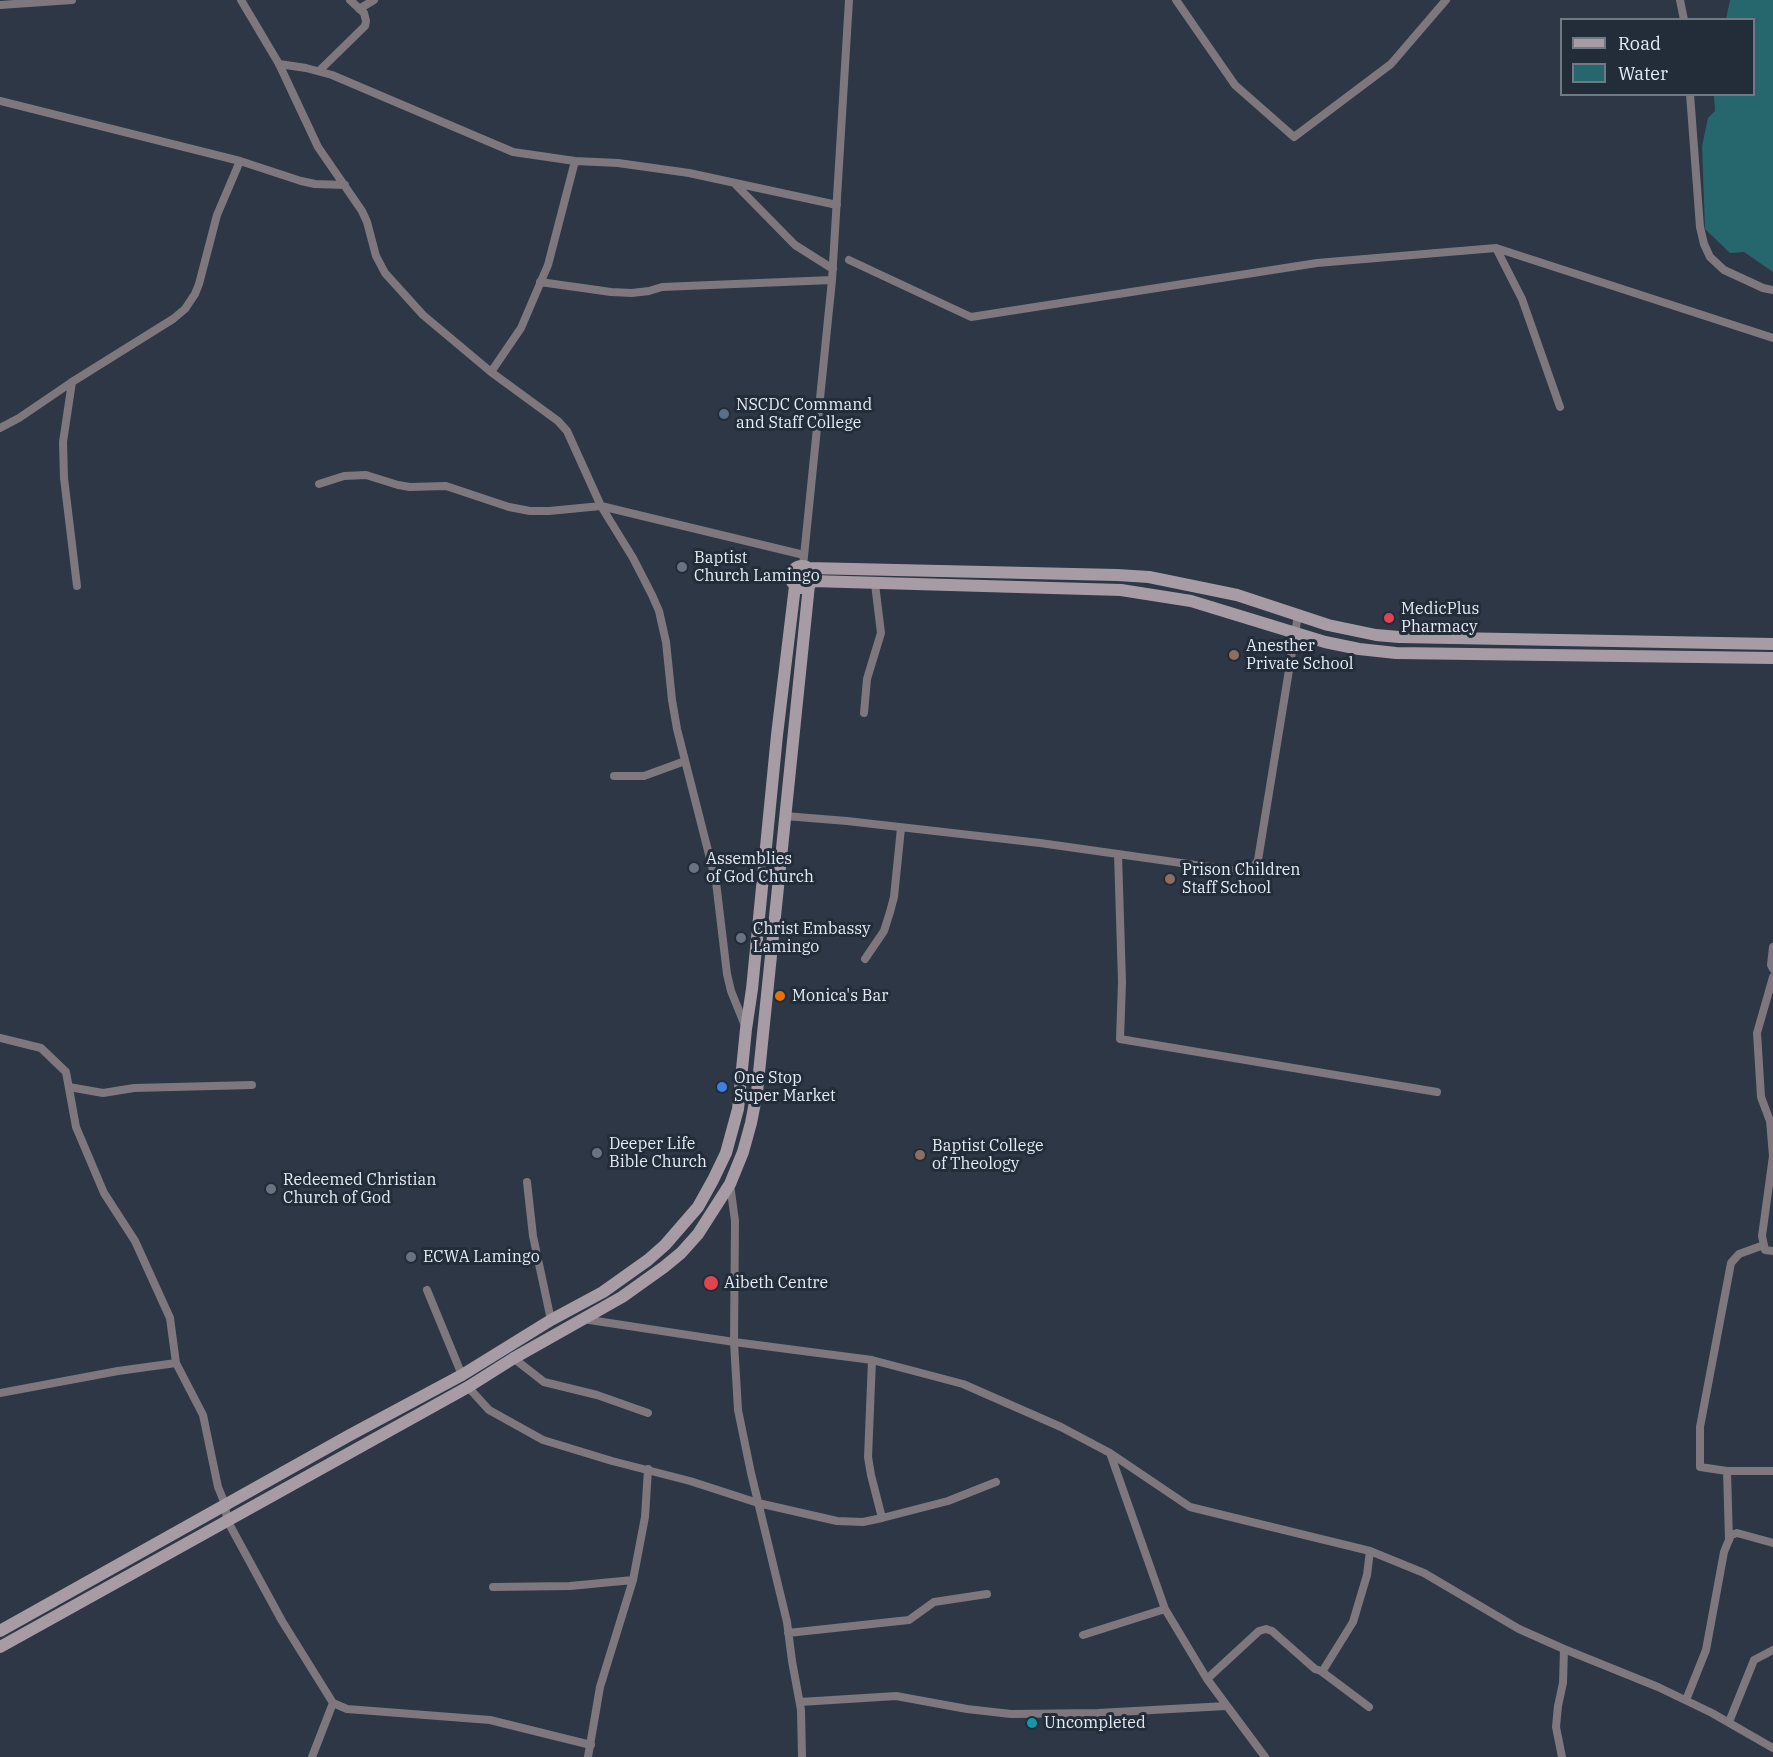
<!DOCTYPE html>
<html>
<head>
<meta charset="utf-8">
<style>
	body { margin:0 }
	#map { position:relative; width:1773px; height:1757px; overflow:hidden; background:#2d3745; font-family:"IBM Plex Serif",serif }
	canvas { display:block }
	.legend { position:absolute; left:1560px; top:18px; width:195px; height:78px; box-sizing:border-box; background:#232d3a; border:2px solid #717984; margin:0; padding:8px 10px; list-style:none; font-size:18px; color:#e5ebf4 }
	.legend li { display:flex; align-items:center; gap:12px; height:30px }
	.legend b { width:30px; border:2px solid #717984 }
</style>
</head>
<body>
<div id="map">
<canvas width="1773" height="1757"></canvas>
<ul class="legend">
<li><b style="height:8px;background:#a79ca5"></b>Road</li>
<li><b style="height:16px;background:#25676d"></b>Water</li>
</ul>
</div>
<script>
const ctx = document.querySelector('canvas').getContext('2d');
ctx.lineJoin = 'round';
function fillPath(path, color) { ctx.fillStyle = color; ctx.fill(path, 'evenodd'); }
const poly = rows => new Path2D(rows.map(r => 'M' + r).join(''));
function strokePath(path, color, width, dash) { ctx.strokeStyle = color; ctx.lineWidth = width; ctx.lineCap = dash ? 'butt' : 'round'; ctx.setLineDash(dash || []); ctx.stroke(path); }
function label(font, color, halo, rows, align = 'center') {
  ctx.font = font + ' "IBM Plex Serif",serif'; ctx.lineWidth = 6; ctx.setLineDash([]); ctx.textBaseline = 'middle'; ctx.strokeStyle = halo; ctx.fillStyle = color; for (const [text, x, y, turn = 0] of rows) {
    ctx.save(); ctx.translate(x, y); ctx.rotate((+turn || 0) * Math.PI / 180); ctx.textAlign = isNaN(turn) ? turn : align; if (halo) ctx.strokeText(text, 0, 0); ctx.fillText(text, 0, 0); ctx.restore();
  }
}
const water = poly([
	[1730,0,1773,0,1773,272,1744,252,1730,253,1705,229,1702,146,1708,118,1715,111,1714,95,1754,94,1754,20,1726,19]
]);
const street = poly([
	[241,0,279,64,318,147,362,211,367,222,376,256,385,273,423,315,491,372,558,421,567,431,601,506,633,558,652,595,659,611,666,642,672,700,677,729,716,882,727,974,731,991,746,1028],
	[1176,0,1235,85,1294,137,1391,64,1446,0],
	[1680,0,1684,20],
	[0,5,72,0],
	[359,9,374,0],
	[279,64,306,68,332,75,513,152,575,161,618,163,689,173,837,205],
	[320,70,365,26,366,21,364,13,350,0],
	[1690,94,1700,227,1704,244,1710,257,1724,270,1763,288,1773,290],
	[0,101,240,161,301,181,315,184,345,185],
	[736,185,795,245,833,269],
	[849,260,971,317,1317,263,1496,248],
	[540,282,611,292,632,293,649,291,662,287,832,280],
	[491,372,521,328,548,265,575,161],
	[72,382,63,442,64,478,77,586],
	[1560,407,1522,299,1496,248,1773,338],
	[0,428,19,418,72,382,173,319,185,309,195,294,199,284,217,215,240,161],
	[319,484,344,476,366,475,398,485,410,487,446,486,509,507,530,511,549,511,601,506,804,555],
	[803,566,832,280,849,0],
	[864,713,867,679,881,633,875,584],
	[614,776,644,776,685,761],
	[785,816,847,821,1040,843,1245,872,1254,867,1258,860,1298,615],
	[1118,854,1122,982,1120,1039,1437,1092],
	[1773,947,1771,965,1773,969],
	[865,959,884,931,890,912,894,897,901,828],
	[1773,977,1757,1033,1761,1097,1770,1121,1773,1156,1762,1236,1765,1250,1773,1251],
	[0,1038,41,1048,66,1072,76,1127,104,1193,135,1241,170,1318,176,1363],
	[69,1087,103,1093,134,1088,252,1085],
	[527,1182,533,1236,551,1320],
	[730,1184,735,1221,734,1342,738,1410,751,1473,787,1622,792,1661,801,1710,802,1757],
	[427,1290,462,1375],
	[583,1319,734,1342,872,1360,963,1384,1061,1427,1110,1453,1165,1609,1207,1679,1265,1757],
	[512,1357,544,1382,597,1395,648,1413],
	[872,1360,868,1457,871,1475,882,1518],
	[468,1387,489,1410,543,1440,612,1461,690,1481,758,1503,837,1521,863,1522,882,1518,948,1501,996,1482],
	[0,1393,118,1371,176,1363,203,1415,218,1487,225,1504,227,1520,282,1621,333,1703,347,1709,490,1720,591,1745],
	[1110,1453,1190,1507,1370,1551,1424,1573,1519,1629,1564,1649,1658,1687,1712,1713,1773,1748],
	[1727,1471,1773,1471],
	[1729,1540,1727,1471,1700,1467,1700,1427,1731,1263,1739,1254,1764,1245],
	[493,1587,570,1586,633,1580],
	[788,1633,909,1620,934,1602,987,1594],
	[1083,1635,1165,1609],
	[1322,1672,1353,1622,1367,1575,1370,1551],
	[1207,1679,1259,1631,1266,1629,1272,1631,1315,1669,1321,1671,1369,1707],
	[1686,1700,1706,1650,1724,1552,1731,1535,1737,1533,1773,1543],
	[800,1702,896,1696,967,1709,1011,1714,1098,1713,1226,1706],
	[1729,1722,1754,1660,1773,1650],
	[312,1757,333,1703],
	[588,1757,600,1687,633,1580,645,1517,648,1469],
	[1562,1757,1556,1727,1558,1706,1563,1683,1564,1649]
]);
const secondary = poly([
	'791 577a11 11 0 1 1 22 0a11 11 0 1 1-22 0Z',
	[808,568,1117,575,1149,577,1237,595,1328,625,1376,635,1399,637,1773,644],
	[812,581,1121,590,1191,601,1325,642,1359,649,1396,653,1773,658],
	[0,1631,350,1435,462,1375,551,1320,603,1292,648,1260,665,1245,698,1207,713,1180,726,1153,738,1109,746,1029,752,989,777,735,795,586],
	[0,1647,468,1387,514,1358,622,1297,664,1267,681,1253,698,1234,730,1184,743,1152,751,1123,757,1092,809,585]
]);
const markers = [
	[724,414,6,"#5c6f8a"],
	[682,567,6,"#6b7280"],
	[1389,618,6,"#e0444e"],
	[1234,655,6,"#8d6e63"],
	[694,868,6,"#6b7280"],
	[1170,879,6,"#8d6e63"],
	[741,938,6,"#6b7280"],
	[780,996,6,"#e8710a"],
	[722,1087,6,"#3f7fe0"],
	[597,1153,6,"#6b7280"],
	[920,1155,6,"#8d6e63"],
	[271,1189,6,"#6b7280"],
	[411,1257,6,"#6b7280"],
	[711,1283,8,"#e0444e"],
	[1032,1723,6,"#0f9aa8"]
];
const poiNames = [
	["NSCDC Command",736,405],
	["and Staff College",736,423],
	["Baptist",694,558],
	["Church Lamingo",694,576],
	["MedicPlus",1401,609],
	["Pharmacy",1401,627],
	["Anesther",1246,646],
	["Private School",1246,664],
	["Assemblies",706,859],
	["of God Church",706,877],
	["Prison Children",1182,870],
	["Staff School",1182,888],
	["Christ Embassy",753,929],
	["Lamingo",753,947],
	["Monica's Bar",792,996],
	["One Stop",734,1078],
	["Super Market",734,1096],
	["Deeper Life",609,1144],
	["Bible Church",609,1162],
	["Baptist College",932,1146],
	["of Theology",932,1164],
	["Redeemed Christian",283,1180],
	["Church of God",283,1198],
	["ECWA Lamingo",423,1257],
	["Aibeth Centre",724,1283],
	["Uncompleted",1044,1723]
];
fillPath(water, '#25676d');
strokePath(street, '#7e777d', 8);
strokePath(secondary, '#a79ca5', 12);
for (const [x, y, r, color] of markers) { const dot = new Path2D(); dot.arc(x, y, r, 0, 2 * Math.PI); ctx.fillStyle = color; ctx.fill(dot); strokePath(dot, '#232d3a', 2); }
label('16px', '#e5ebf4', '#232d3a', poiNames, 'left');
</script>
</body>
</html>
